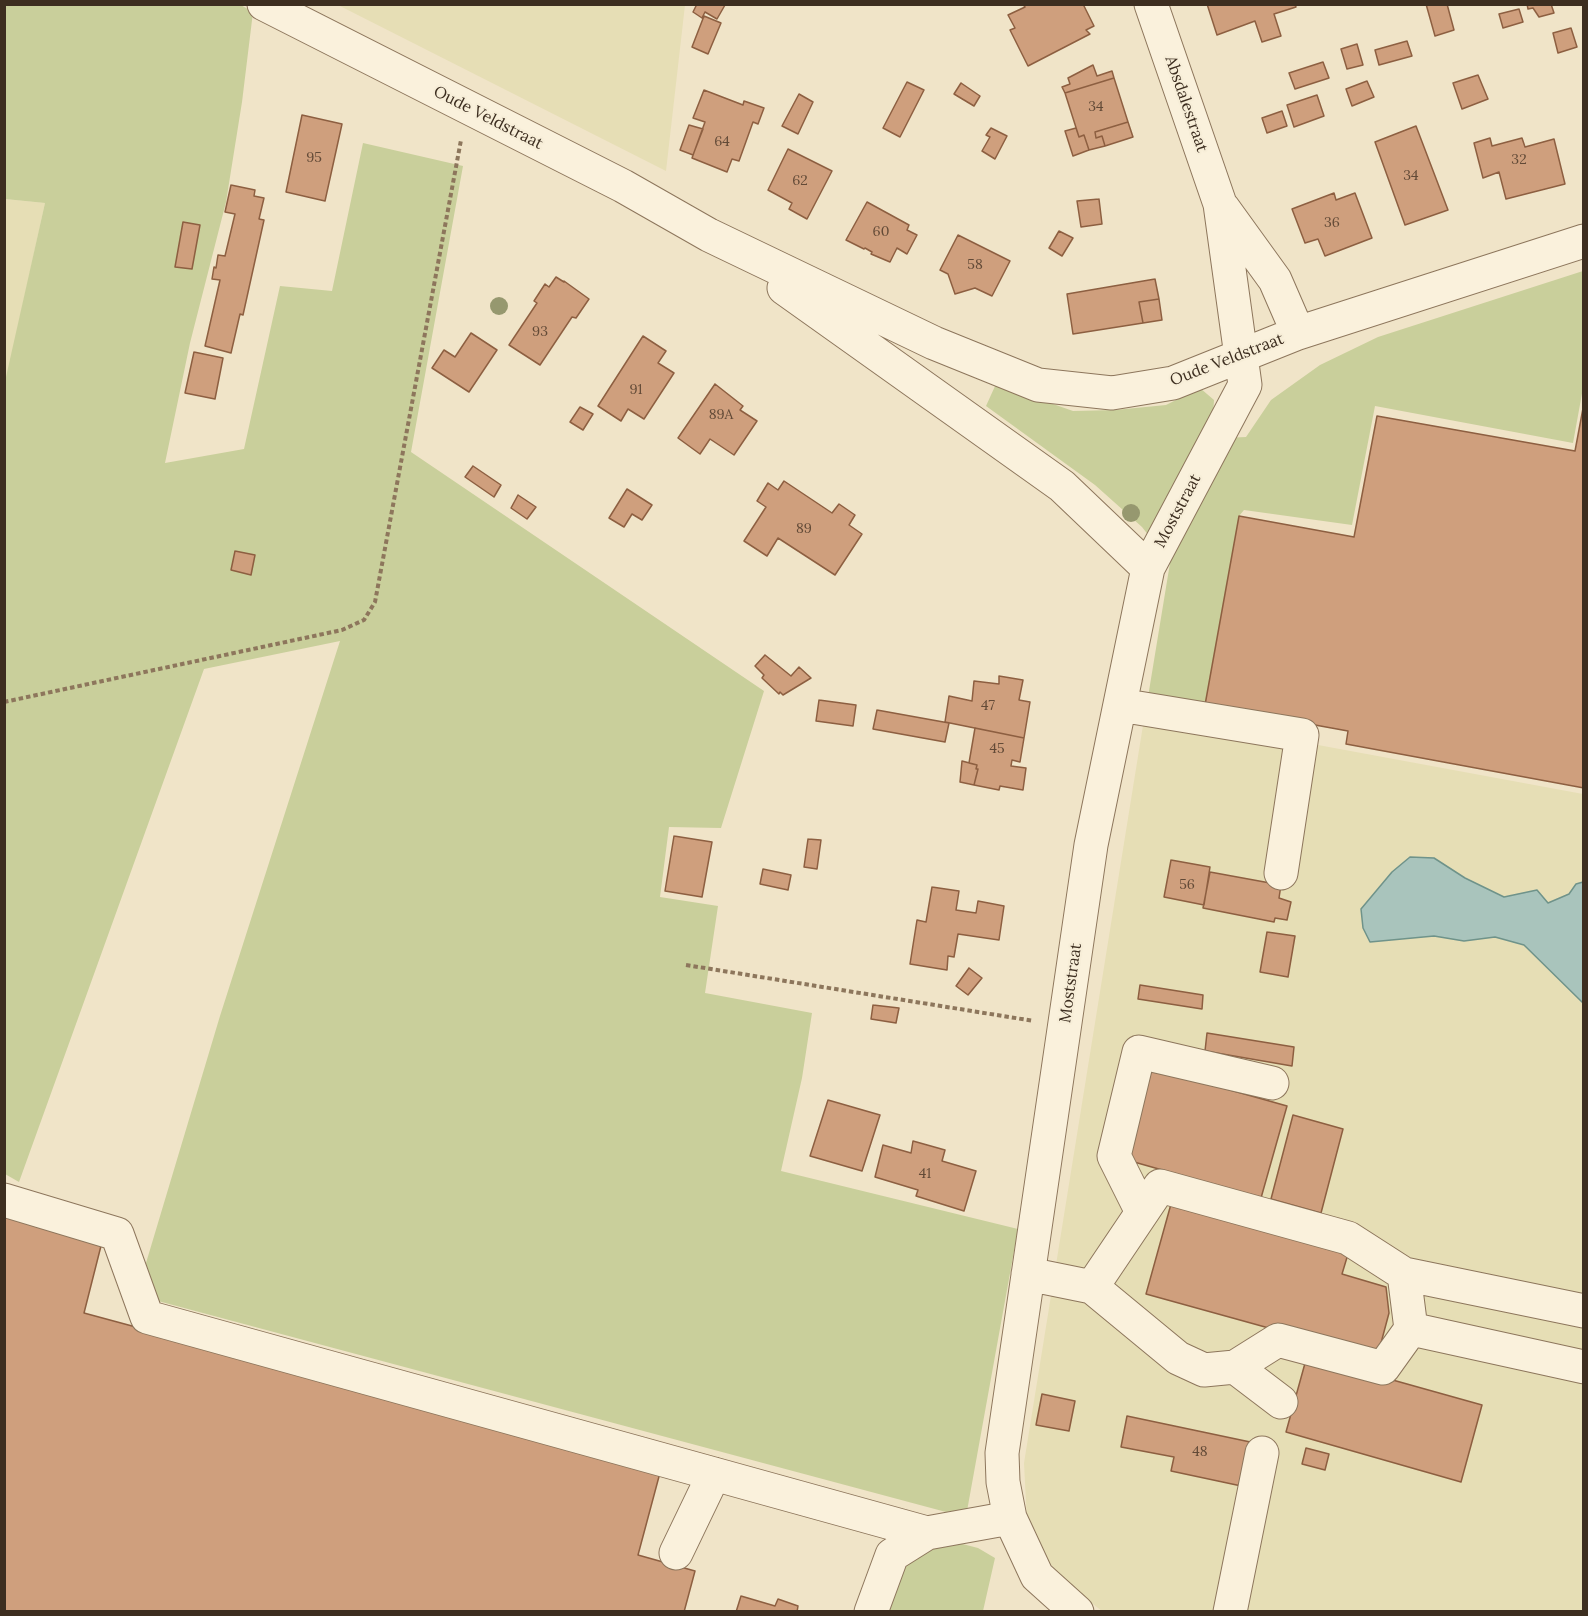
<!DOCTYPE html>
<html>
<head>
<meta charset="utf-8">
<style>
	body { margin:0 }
	#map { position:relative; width:1588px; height:1616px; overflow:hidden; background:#f0e4c8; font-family:Lora,serif }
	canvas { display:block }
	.frame { position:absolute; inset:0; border:6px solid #3d2e20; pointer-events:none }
</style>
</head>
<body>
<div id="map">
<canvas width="1588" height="1616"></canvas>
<div class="frame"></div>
</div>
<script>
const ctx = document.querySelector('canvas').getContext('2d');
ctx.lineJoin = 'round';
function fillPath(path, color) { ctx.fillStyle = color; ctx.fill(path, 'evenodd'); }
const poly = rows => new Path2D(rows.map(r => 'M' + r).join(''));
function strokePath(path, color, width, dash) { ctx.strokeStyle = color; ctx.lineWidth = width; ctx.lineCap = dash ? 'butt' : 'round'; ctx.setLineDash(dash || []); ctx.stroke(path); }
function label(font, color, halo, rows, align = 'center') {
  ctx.font = font + ' Lora,serif'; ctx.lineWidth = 4.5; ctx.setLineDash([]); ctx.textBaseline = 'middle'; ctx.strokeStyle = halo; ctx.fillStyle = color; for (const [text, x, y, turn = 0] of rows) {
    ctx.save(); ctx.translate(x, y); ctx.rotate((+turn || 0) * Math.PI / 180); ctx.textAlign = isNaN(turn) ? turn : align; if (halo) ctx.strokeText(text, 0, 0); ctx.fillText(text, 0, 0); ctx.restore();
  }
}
const farmland = poly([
	[338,5,685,5,666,171],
	[5,199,45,203,5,386],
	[1145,713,1583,794,1583,1611,1102,1611,1063,1581,1043,1554,1027,1521,1024,1463]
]);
const green = poly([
	[239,4,253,12,242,102,226,202,190,343,165,463,244,449,280,286,332,291,363,143,463,166,411,452,764,691,721,828,669,827,660,897,718,906,705,993,812,1013,802,1078,781,1171,1018,1229,967,1511,946,1512,158,1301,143,1273,220,1016,340,641,204,669,19,1182,5,1174,4,386,45,203,5,199,4,5],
	[1583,271,1583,388,1573,443,1375,406,1352,525,1244,510,1239,516,1205,705,1148,697,1170,563,1142,527,1095,485,986,406,996,384,1073,411,1115,410,1166,405,1200,388,1214,400,1213,416,1201,439,1246,437,1271,400,1320,365,1378,337],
	[951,1541,978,1548,995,1558,983,1611,882,1612,896,1570,922,1551]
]);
const water = poly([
	[1410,857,1434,858,1465,878,1504,897,1537,890,1548,903,1569,894,1576,884,1583,882,1583,1003,1524,945,1495,937,1464,941,1434,936,1370,942,1363,928,1361,909,1392,872,1410,857]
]);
const building = poly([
	[697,4,724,4,725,5,717,19,705,12,702,18,693,12,697,4],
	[1023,4,1083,4,1094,26,1086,30,1090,34,1028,66,1010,30,1015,28,1008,15,1025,7,1023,4],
	[1207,4,1295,4,1296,7,1274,14,1281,36,1262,42,1255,21,1217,35,1207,4],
	[1426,4,1447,4,1454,30,1435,36,1426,4],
	[1527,4,1551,4,1554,13,1539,17,1533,8,1528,9,1527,4],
	[1519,9,1523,22,1503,28,1499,14,1519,9],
	[704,16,721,23,708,54,692,47,704,16],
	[1571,28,1577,47,1558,53,1553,33,1571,28],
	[1407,41,1412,56,1379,65,1375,50,1407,41],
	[1357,44,1363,65,1347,69,1341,49,1357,44],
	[1323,62,1329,78,1295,89,1289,73,1323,62],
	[1093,65,1097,76,1112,71,1114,78,1065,93,1062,87,1070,84,1068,78,1093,65],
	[1478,75,1488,99,1462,109,1453,83,1478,75],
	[1114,78,1128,122,1095,132,1096,138,1102,136,1105,146,1089,150,1084,135,1079,137,1065,93,1114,78],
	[1367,81,1374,97,1352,106,1346,89,1367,81],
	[907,82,924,90,900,137,883,128,907,82],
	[961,83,980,96,974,106,954,94,961,83],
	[704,90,743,105,744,101,764,108,758,124,753,122,739,161,732,159,727,172,692,158,705,122,693,118,704,90],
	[799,94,813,102,798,134,782,126,799,94],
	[1317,95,1324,116,1294,127,1287,105,1317,95],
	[1282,111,1287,126,1267,133,1262,118,1282,111],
	[302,115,342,124,325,201,286,192,302,115],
	[1128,122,1133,137,1105,146,1102,136,1096,138,1095,132,1128,122],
	[689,125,703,129,693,155,680,150,689,125],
	[1416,126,1448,210,1405,225,1375,142,1416,126],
	[991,128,1007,136,995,159,982,151,990,137,986,135,991,128],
	[1076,128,1079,137,1084,135,1089,150,1073,156,1065,131,1076,128],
	[1490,138,1492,146,1522,138,1525,147,1554,139,1565,184,1506,199,1499,172,1483,178,1474,143,1490,138],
	[788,149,832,171,807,219,789,209,792,203,768,190,788,149],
	[231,185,255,190,254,196,264,198,259,219,264,220,243,315,240,314,231,353,205,346,220,280,212,279,214,267,216,268,218,255,225,256,235,214,225,212,231,185],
	[1334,193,1336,200,1355,193,1372,238,1325,256,1318,239,1305,243,1292,209,1334,193],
	[1099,199,1102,224,1081,227,1077,201,1099,199],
	[867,202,909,225,907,230,917,235,907,254,897,248,890,262,871,254,872,252,865,248,864,249,846,240,867,202],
	[183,222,200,225,192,269,175,267,183,222],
	[1059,231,1073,238,1062,256,1049,248,1059,231],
	[958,235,1010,261,992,296,975,288,955,294,948,274,940,270,958,235],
	[556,277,564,282,564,281,589,299,576,318,572,317,540,365,509,345,537,303,534,301,545,284,549,287,556,277],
	[1155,279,1159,299,1139,302,1143,323,1073,334,1067,294,1155,279],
	[1159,299,1162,320,1143,323,1139,302,1159,299],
	[471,333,497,350,469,392,432,368,444,350,455,357,471,333],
	[643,336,666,351,658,363,674,373,644,419,628,409,621,421,598,406,643,336],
	[194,352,223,358,215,399,185,393,194,352],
	[715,384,743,406,740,410,757,421,734,455,710,439,700,454,678,438,715,384],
	[1584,403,1584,788,1346,744,1348,731,1205,705,1239,516,1354,537,1377,416,1575,451,1584,403],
	[580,407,593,414,583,430,570,422,580,407],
	[473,466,501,485,494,497,465,477,473,466],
	[784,481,832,513,839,504,855,515,849,525,862,534,835,575,778,538,767,556,744,541,766,507,757,501,768,483,778,490,784,481],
	[627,489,652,505,642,520,632,514,624,527,609,518,627,489],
	[518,495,536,507,527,519,511,508,518,495],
	[235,551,255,555,251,575,231,570,235,551],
	[765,655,791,676,799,667,811,678,783,695,780,692,779,694,762,678,764,675,755,666,765,655],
	[999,676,1023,680,1019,700,1030,702,1024,738,945,722,949,696,972,701,974,681,999,684,999,676],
	[819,700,856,705,853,726,816,721,819,700],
	[877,710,949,723,945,742,873,729,877,710],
	[975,728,1024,738,1020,762,1012,760,1011,766,1026,768,1023,790,1000,786,999,790,974,785,978,769,976,769,977,765,969,763,975,728],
	[962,761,977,765,976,769,978,769,974,785,960,782,962,761],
	[674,836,712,842,702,897,665,891,674,836],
	[808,839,821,840,817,869,804,867,808,839],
	[1171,860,1210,867,1204,905,1164,897,1171,860],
	[763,869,791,875,788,890,760,884,763,869],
	[1210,872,1281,885,1279,898,1291,902,1287,920,1275,918,1274,922,1203,908,1210,872],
	[932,887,959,891,956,910,976,913,978,901,1004,906,999,940,958,934,954,957,948,956,947,970,910,964,917,920,926,922,932,887],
	[1267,932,1295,936,1288,977,1260,972,1267,932],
	[969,968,982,978,968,995,956,986,969,968],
	[1140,985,1203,995,1202,1009,1138,999,1140,985],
	[873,1005,899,1008,896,1023,871,1019,873,1005],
	[1207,1033,1294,1047,1292,1066,1205,1051,1207,1033],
	[1152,1068,1287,1106,1261,1198,1127,1160,1152,1068],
	[828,1100,880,1115,862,1171,810,1156,828,1100],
	[1293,1115,1343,1129,1321,1213,1271,1199,1293,1115],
	[913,1141,945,1150,942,1161,976,1171,964,1211,916,1196,918,1190,875,1177,883,1145,911,1153,913,1141],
	[1171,1204,1348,1254,1342,1274,1386,1287,1389,1313,1377,1358,1146,1294,1171,1204],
	[4,1211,103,1238,84,1313,661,1469,638,1555,695,1571,684,1612,4,1612,4,1211],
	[1307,1356,1482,1405,1461,1482,1286,1432,1307,1356],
	[1042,1394,1075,1401,1069,1431,1036,1425,1042,1394],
	[1127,1416,1255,1443,1246,1487,1171,1471,1174,1457,1121,1447,1127,1416],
	[1306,1448,1329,1454,1325,1470,1302,1464,1306,1448],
	[741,1596,775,1606,778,1599,798,1606,797,1612,736,1612,741,1596]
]);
const path = poly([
	[4,702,342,630,364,620,375,602,461,140],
	[686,965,1034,1021]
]);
const minor = poly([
	[264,4,623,186,709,235,934,343,1038,385,1112,393,1173,383,1298,333,1584,241],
	[1223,208,1275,280,1298,333],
	[784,288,1062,486,1148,568],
	[1120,705,1302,735,1281,873],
	[4,1200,117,1234,147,1317,927,1533],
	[1142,1212,1114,1156,1139,1052,1272,1083],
	[1028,1274,1092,1287,1178,1358,1204,1370,1235,1367,1281,1402],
	[1404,1274,1411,1329,1584,1367],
	[1092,1287,1160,1186,1348,1238,1404,1274,1584,1311],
	[1235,1367,1278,1340,1383,1368,1411,1329],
	[676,1553,714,1474],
	[871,1612,892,1555,927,1533,1010,1518],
	[1077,1612,1037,1576,1010,1518,1003,1482,1002,1453,1091,845,1148,568,1245,385,1220,204,1151,4],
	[1230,1612,1262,1453]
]);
const trees = [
	[499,306],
	[1131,513]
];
const numberNames = [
	["34",1096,107],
	["64",722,142],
	["95",314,158],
	["32",1519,160],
	["34",1411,176],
	["62",800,181],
	["36",1332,223],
	["60",881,232],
	["58",975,265],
	["93",540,332],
	["91",636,390],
	["89A",721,415],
	["89",804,529],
	["47",988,706],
	["45",997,749],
	["56",1187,885],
	["41",925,1174],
	["48",1200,1452]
];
const streetNames = [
	["Absdalestraat",1186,104,71],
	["Oude Veldstraat",488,118,27],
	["Oude Veldstraat",1227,360,-21],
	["Moststraat",1178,511,-62],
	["Moststraat",1071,983,-82]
];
fillPath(farmland, '#e6deb5');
fillPath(green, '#c9cf9b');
fillPath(water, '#a9c4bc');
strokePath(water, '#6f938a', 1.5);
fillPath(building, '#cf9f7d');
strokePath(building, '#8d5f41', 1.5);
strokePath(minor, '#8d765c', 35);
strokePath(path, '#8d765c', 4, [4.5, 3]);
strokePath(minor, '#faf1dc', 33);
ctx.fillStyle = '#96986f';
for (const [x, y] of trees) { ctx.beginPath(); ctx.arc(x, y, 9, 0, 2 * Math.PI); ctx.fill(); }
label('14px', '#624a37', null, numberNames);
label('16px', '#3d2e20', '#f7eed8', streetNames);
</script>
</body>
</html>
